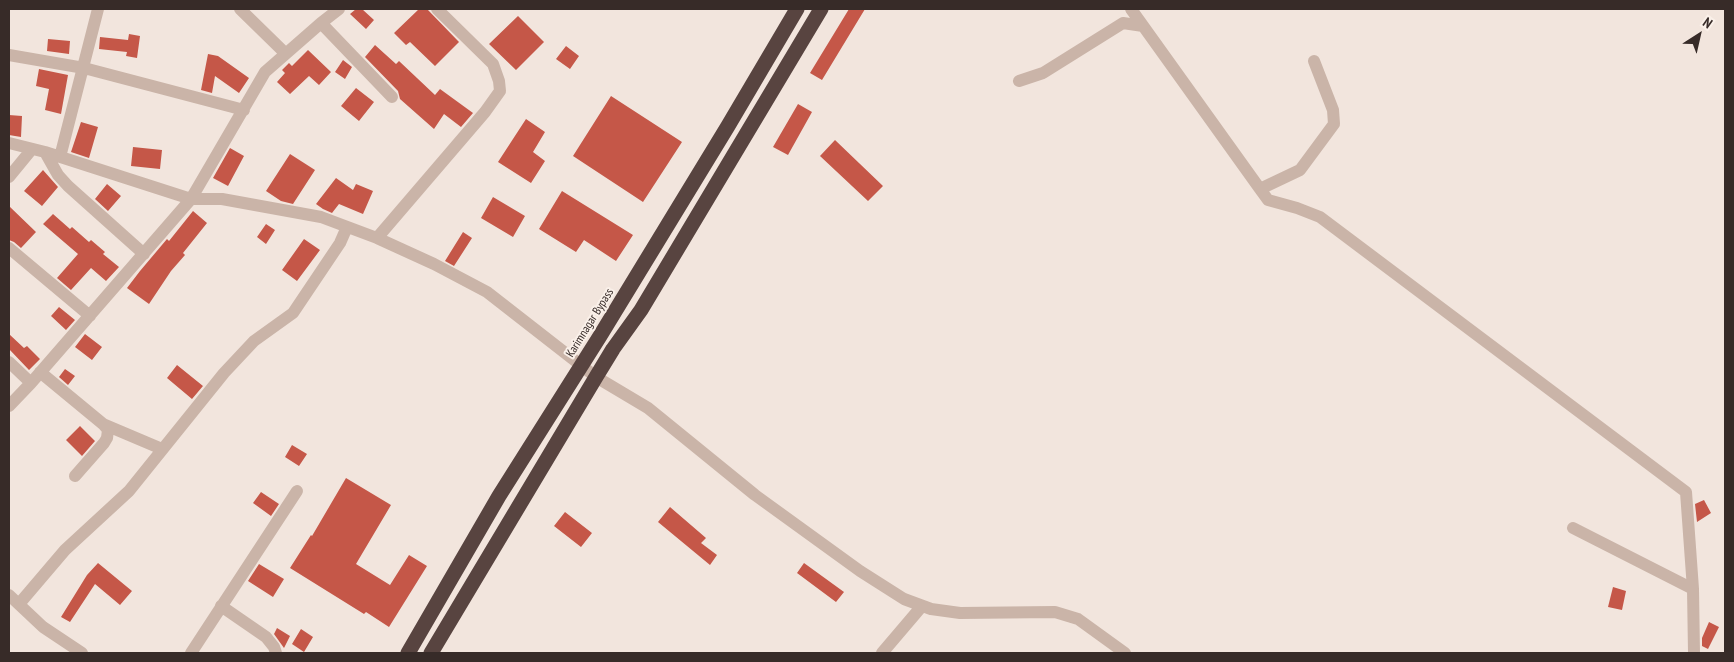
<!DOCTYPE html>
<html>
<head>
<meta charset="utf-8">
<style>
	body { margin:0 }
	#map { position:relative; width:1734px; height:662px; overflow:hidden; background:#f2e5dd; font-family:"PT Sans Narrow",sans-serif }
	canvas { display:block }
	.frame { position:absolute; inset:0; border:10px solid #372b28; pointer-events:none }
	.north { position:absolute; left:1674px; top:10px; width:50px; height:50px; -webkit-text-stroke:4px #faf0e9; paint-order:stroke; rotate:35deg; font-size:14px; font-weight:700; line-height:20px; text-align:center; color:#372b28 }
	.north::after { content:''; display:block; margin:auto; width:18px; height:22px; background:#372b28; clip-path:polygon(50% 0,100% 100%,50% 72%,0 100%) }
</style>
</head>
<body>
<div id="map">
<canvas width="1734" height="662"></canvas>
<div class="frame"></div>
<div class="north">N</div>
</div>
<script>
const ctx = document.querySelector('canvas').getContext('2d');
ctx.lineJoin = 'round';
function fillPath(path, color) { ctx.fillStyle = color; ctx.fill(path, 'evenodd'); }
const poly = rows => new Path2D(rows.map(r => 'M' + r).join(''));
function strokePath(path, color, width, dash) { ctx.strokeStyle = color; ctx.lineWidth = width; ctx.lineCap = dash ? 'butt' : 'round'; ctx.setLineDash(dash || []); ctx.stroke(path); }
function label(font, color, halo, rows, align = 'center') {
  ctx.font = font + ' "PT Sans Narrow",sans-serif'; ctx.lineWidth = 4; ctx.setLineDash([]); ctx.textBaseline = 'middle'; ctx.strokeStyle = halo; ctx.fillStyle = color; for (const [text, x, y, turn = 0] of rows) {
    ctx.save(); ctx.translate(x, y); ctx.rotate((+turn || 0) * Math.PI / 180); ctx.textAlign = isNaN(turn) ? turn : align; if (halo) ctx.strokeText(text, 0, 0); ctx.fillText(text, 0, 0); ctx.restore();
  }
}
const building = poly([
	[356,9,362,9,374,20,366,29,350,14],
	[419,9,427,9,459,42,435,66,410,42,406,45,394,33],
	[849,9,865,9,822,80,810,73],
	[518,16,544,42,516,70,489,44],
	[129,34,140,36,137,58,126,56,127,52,99,49,100,37,128,40],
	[48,39,70,41,69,54,47,51],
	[375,45,396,64,399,61,435,95,440,89,473,113,461,127,444,114,434,129,400,99,398,91,365,57],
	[566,46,579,56,570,69,556,59],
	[308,50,331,72,319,85,309,76,290,94,277,82,285,73,282,70,289,63,292,66],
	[208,54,218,56,249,78,239,93,215,76,212,93,201,90],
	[343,60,352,67,345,79,335,72],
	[39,69,68,75,61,114,45,110,49,89,36,86],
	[356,88,374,102,359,121,341,106],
	[611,96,682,142,643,202,573,156],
	[798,104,812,112,788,155,773,147],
	[9,115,22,116,21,137,9,135],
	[526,119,545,132,533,152,545,161,531,183,498,162],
	[81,122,98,127,89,158,71,152],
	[835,140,883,186,868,201,820,156],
	[133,147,162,150,160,169,131,166],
	[230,148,244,156,228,186,213,178],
	[290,154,315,170,293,204,281,201,266,191],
	[43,170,58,187,42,206,24,191],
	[336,178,353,190,356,184,373,191,363,214,339,204,332,213,323,209,316,204],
	[107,184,121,196,108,211,95,199],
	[562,191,633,235,616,261,584,240,576,252,539,229],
	[493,197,525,216,513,237,481,218],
	[9,206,36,232,21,248,14,242,9,240],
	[193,211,207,223,183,253,185,255,171,271,149,304,127,288,140,271,167,239,169,241],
	[53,214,70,229,72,227,89,242,91,240,105,252,103,254,119,267,106,281,91,268,71,290,57,278,78,254,43,224],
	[266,224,275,230,266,244,257,237],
	[463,232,472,238,454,266,445,261],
	[304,239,320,250,297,281,282,270],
	[59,307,75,320,66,330,51,316],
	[9,334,24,348,27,346,40,359,29,370,9,349],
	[85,334,102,347,92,360,75,347],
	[177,365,203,386,192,399,167,378],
	[65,369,75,376,68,385,59,377],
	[80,426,95,441,82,456,66,440],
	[292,445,307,454,299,466,285,457],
	[346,478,391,505,356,564,390,585,409,555,427,566,389,627,366,612,364,614,290,568,311,535,312,536],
	[261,492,279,504,271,516,253,503],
	[1704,500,1711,513,1697,522,1695,504],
	[670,507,706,538,701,543,717,555,710,565,658,522],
	[565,512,592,533,581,547,554,526],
	[98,563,132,591,120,605,95,584,70,622,61,617,87,575],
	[804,563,844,592,836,602,797,573],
	[259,564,284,579,273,597,248,581],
	[1613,587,1626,591,1622,610,1608,607],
	[1709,622,1719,627,1708,649,1702,646,1702,638],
	[277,628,290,636,284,648,274,634],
	[301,629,313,637,304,652,292,644]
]);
const minor = poly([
	[240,9,285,53],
	[1131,9,1260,189,1300,170,1334,124,1333,110,1314,61],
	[321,23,339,9],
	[9,55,84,68,244,110],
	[1019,81,1043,73,1123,23,1143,26],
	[9,143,45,152,191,199,222,199,321,217,377,238,434,264,487,292,596,377,648,408,755,495,860,571,904,599,931,609,960,613,1055,612,1078,619,1125,653],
	[45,152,58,175,68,186,144,254],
	[60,157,98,9],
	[9,177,32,149],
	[1260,189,1268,200,1297,208,1320,217,1686,492,1693,589,1694,653],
	[377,238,485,112,500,91,499,81,493,64,437,9],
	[9,248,90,316],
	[9,362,31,383,9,406],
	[40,372,103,424,108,430,107,438,104,443,75,476],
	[31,383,191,199,265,72,321,23,392,97],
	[103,424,162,449],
	[1573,528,1693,589],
	[9,595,43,627,82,653],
	[19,604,65,550,129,491,224,373,254,341,293,313,340,243,347,227],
	[221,606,266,637,274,647,276,653],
	[191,653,297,491],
	[882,653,922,606]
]);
const highway = poly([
	[408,653,499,496,600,336,728,126,797,9],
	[431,653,596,377,613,349,641,310,821,9]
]);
const streetNames = [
	["Karimnagar Bypass",590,323,-58]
];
fillPath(building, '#c55748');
strokePath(minor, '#cab4a8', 12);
strokePath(highway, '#584440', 15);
label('12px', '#372b28', '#faf0e9', streetNames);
</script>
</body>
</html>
